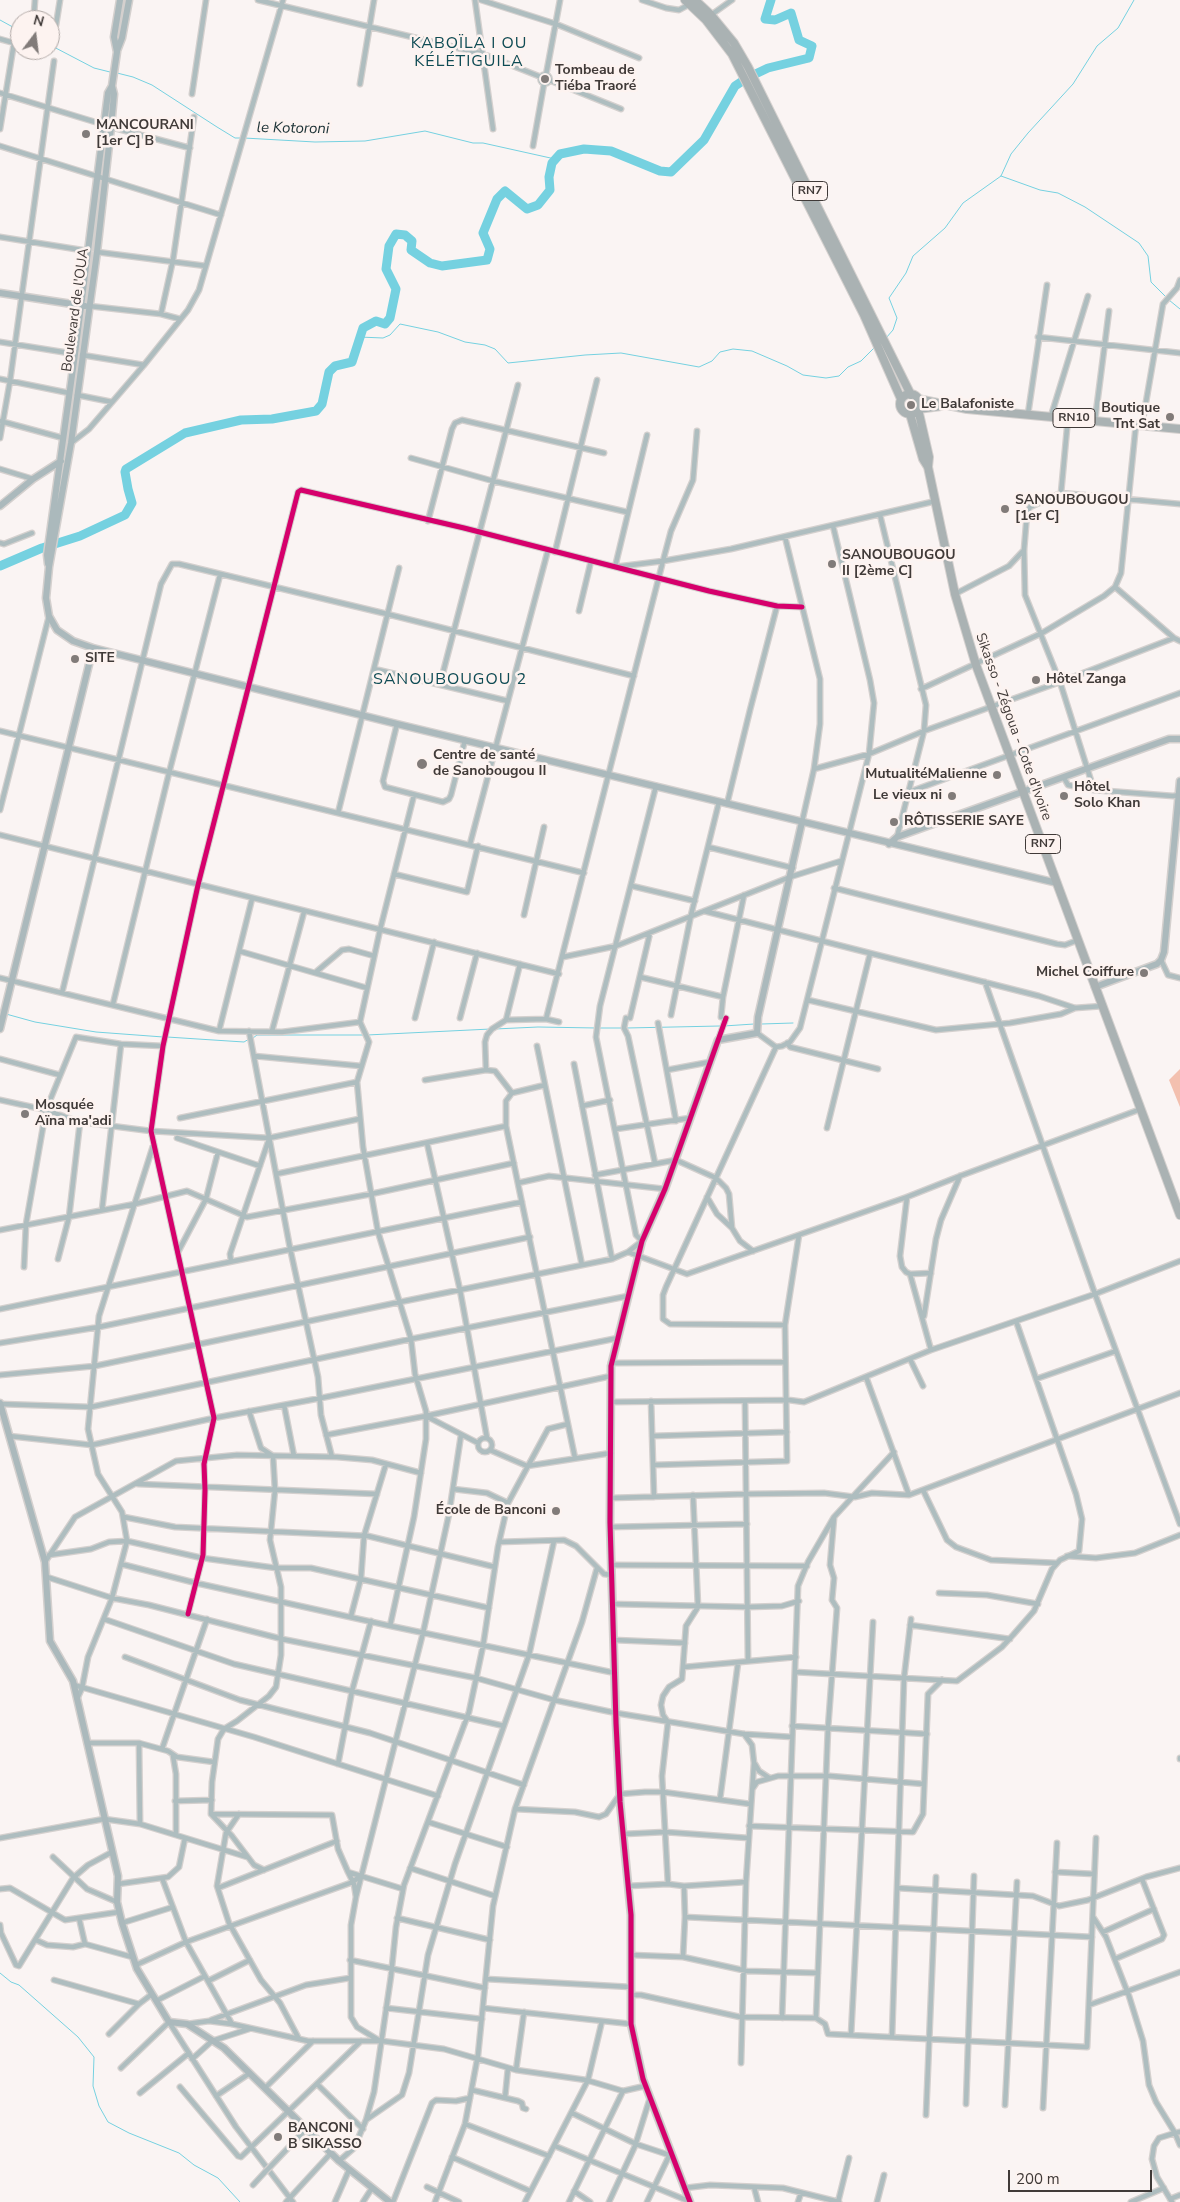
<!DOCTYPE html>
<html>
<head>
<meta charset="utf-8">
<style>
	body { margin:0 }
	#map { position:relative; width:1180px; height:2202px; overflow:hidden; background:#faf4f3; font-family:"Nunito Sans",sans-serif }
	canvas { display:block }
	.north { position:absolute; left:10px; top:10px; width:50px; height:50px; box-sizing:border-box; background:#fdf3f0; border:1px solid #b1a9a6; border-radius:50%; rotate:15deg; font-size:14px; font-weight:700; line-height:20px; text-align:center; color:#403a38 }
	.north::after { content:''; display:block; margin:auto; width:18px; height:22px; background:#817b79; clip-path:polygon(50% 0,100% 100%,50% 72%,0 100%) }
	.scale { position:absolute; left:1008px; top:2170px; width:144px; height:22px; box-sizing:border-box; border:2px solid #403a38; border-top:0; padding-left:6px; font-size:15px; line-height:18px; white-space:nowrap; color:#403a38; -webkit-text-stroke:4px #fdf3f0; paint-order:stroke }
</style>
</head>
<body>
<div id="map">
<canvas width="1180" height="2202"></canvas>
<div class="north">N</div>
<div class="scale">200 m</div>
</div>
<script>
const ctx = document.querySelector('canvas').getContext('2d');
ctx.lineJoin = 'round';
function fillPath(path, color) { ctx.fillStyle = color; ctx.fill(path, 'evenodd'); }
const poly = rows => new Path2D(rows.map(r => 'M' + r).join(''));
function strokePath(path, color, width, dash) { ctx.strokeStyle = color; ctx.lineWidth = width; ctx.lineCap = dash ? 'butt' : 'round'; ctx.setLineDash(dash || []); ctx.stroke(path); }
function label(font, color, halo, rows, align = 'center') {
  ctx.font = font + ' "Nunito Sans",sans-serif'; ctx.lineWidth = 5; ctx.setLineDash([]); ctx.textBaseline = 'middle'; ctx.strokeStyle = halo; ctx.fillStyle = color; for (const [text, x, y, turn = 0] of rows) {
    ctx.save(); ctx.translate(x, y); ctx.rotate((+turn || 0) * Math.PI / 180); ctx.textAlign = isNaN(turn) ? turn : align; if (halo) ctx.strokeText(text, 0, 0); ctx.fillText(text, 0, 0); ctx.restore();
  }
}
const forest = poly([
	[1180,1069,1180,1107,1169,1080]
]);
const stream = poly([
	[0,20,20,31],
	[50,45,94,68,110,72],
	[117,73,133,77,152,85,217,127,235,138,240,138],
	[244,138,315,142,365,141,425,131,473,143,483,143,555,159],
	[1001,176,1040,190,1058,193,1085,207,1139,243,1148,256,1151,282,1166,297],
	[1169,300,1180,309],
	[359,337,383,338,390,335,400,324,438,332,465,342,485,345,495,349,508,363,585,355,621,353,699,367,712,361,720,352,733,349,752,351,787,366,803,375,826,378,839,376,848,367,861,361,875,347],
	[886,338,893,330,897,318,889,298,906,273,913,256,945,228,963,203,1001,176,1011,154,1028,133,1073,84,1097,46,1118,28,1134,0],
	[6,1014,35,1022,96,1032,163,1037],
	[762,1024,793,1023],
	[724,1026,754,1024],
	[600,1028,623,1028],
	[627,1028,720,1026],
	[495,1029,538,1027,596,1028],
	[367,1035,491,1029],
	[167,1037,244,1042,249,1039],
	[253,1038,257,1035,363,1035],
	[0,1973,11,1982,19,1985,78,2037,94,2057,93,2086,99,2106,108,2122,129,2133,179,2153,194,2165,218,2178,240,2202]
]);
const river = poly([
	[0,566,42,548,80,536,125,515,132,503,128,489,125,472,126,469,185,433,241,420,272,419,316,411,322,404,329,372,335,366,352,362,363,328,376,321,385,324,390,318,396,289,386,269,389,246,396,234,405,235,412,241,411,250,430,263,442,266,487,260,490,249,483,233,497,199,505,191,527,209,538,205,550,190,549,177,552,163,560,154,584,149,611,151,660,171,671,172,704,140,735,86,747,78,768,68,809,58,812,46,799,40,791,13,775,20,765,19,771,0]
]);
const street = poly([
	[258,0,483,54,541,77],
	[475,0,493,129],
	[481,0,556,24,639,58],
	[642,0,666,8,679,10,690,4],
	[34,14,35,0],
	[711,15,732,0],
	[56,25,60,0],
	[0,39,14,43,0,129],
	'540.5 79a4.5 4.5 0 1 1 9 0a4.5 4.5 0 1 1-9 0Z',
	[546,75,560,0],
	[549,80,621,109],
	[360,84,374,0],
	[0,93,105,125],
	[192,94,206,0],
	[111,127,190,148],
	[0,146,221,215],
	[533,146,544,84],
	[0,237,88,251],
	[97,252,206,266],
	[89,306,161,314,180,319],
	[161,314,173,260,194,117],
	[1038,337,1180,353],
	[0,342,75,354],
	[82,355,144,365],
	[0,379,69,393],
	[77,395,112,402],
	[1028,414,1047,285],
	[1051,416,1088,296],
	[1095,420,1109,311],
	[0,421,63,438],
	[1142,425,1163,304,1177,288,1180,280],
	[647,435,615,567,663,561,731,549,936,501],
	[0,438,10,381,54,61],
	[71,443,89,429,144,365,188,310,199,290,283,0],
	[411,458,493,481,627,512],
	[0,469,33,479],
	[1061,493,1068,418],
	[880,515,926,705,924,731,897,837],
	[428,521,452,429,455,423,462,420,604,453],
	[785,537,820,679,820,724,814,769,802,822],
	[0,543,4,544,32,533],
	[555,552,597,380],
	[1115,587,1174,638,1180,641],
	[955,594,1009,566,1024,550],
	[579,611,591,561],
	[374,669,508,701],
	[440,684,518,385],
	[921,689,1042,633,1104,596,1115,587,1121,573,1136,424],
	[397,724,383,781,385,787,443,802,449,799,451,795,465,740],
	[0,731,584,873],
	[814,769,869,754,924,731,1060,682,1174,638],
	[1064,778,1068,785,1094,790,1173,796,1180,795],
	[1094,790,1060,682,1025,595,1024,550,1027,513,1030,507,1061,493,1180,504],
	[909,792,1180,693],
	[727,804,750,710,777,606],
	[0,810,49,616],
	[338,813,399,568],
	[0,835,559,974],
	[470,844,548,550],
	[708,847,793,868],
	[394,874,467,892,478,846],
	[632,886,695,901],
	[834,888,1057,944,1065,945,1078,940],
	[704,911,1039,996,1075,1008,1103,1006],
	[524,915,544,827],
	[239,951,367,988],
	[563,957,616,946,790,877,841,861],
	[1161,960,1168,975,1180,978],
	[316,972,342,950,349,949,374,956],
	[640,977,723,997],
	[0,978,219,1031,282,1032,360,1022],
	[985,982,1095,1294,1180,1524],
	[62,993,161,584,172,564,179,564,387,614,634,676],
	[808,1000,936,1030,1010,1023,1061,1014,1075,1008],
	[113,1004,169,773,220,575],
	[671,1015,691,915,719,802],
	[721,1017,723,997,744,895],
	[415,1018,434,942],
	[460,1018,477,953],
	[626,1018,624,1028,628,1036,655,1163],
	[630,1018,650,933],
	[546,1019,663,561,671,531,693,480,697,431],
	[506,1020,520,964],
	[658,1023,676,1121],
	[219,1031,252,899],
	[249,1031,290,1248,318,1377,321,1415,332,1457],
	[272,1031,304,912],
	[757,1033,776,1047,782,1046,790,1042,800,1028,869,754,874,703,870,680,833,526],
	[718,1040,726,1018],
	[787,1043,790,1047,878,1069],
	[537,1046,582,1265],
	[776,1047,666,1287,663,1295,663,1319,670,1324,785,1325],
	[254,1056,361,1066],
	[0,1059,60,1075],
	[574,1064,612,1259],
	[486,1070,485,1042,487,1035,492,1029,506,1020,546,1019,559,1022],
	[667,1070,710,1062],
	[425,1080,486,1070,495,1071,512,1093],
	[0,1100,46,1110,80,1122,151,1131,269,1138,359,1119],
	[582,1106,610,1100],
	[180,1118,357,1082],
	[506,1126,575,1458],
	[827,1128,870,954],
	[616,1129,690,1118],
	[177,1138,260,1166],
	[427,1143,460,1290,487,1438],
	[276,1174,506,1126,506,1101,512,1093,545,1085],
	[595,1175,676,1160,716,1178,726,1188,729,1194,732,1228,740,1241,753,1251],
	[518,1183,549,1176,665,1189],
	[707,1197,717,1214,732,1228],
	[907,1197,900,1256,902,1267,906,1272,910,1274,931,1350],
	[102,1210,121,1044],
	[0,1230,135,1204,187,1191,247,1217,371,1194,514,1163],
	[178,1252,206,1199,218,1152],
	[628,1252,687,1274,907,1197,960,1176,1141,1109],
	[58,1259,69,1217,80,1122],
	[231,1261,230,1254,269,1139],
	[24,1267,26,1224,46,1110,76,1037,121,1044,163,1046],
	[910,1274,931,1273],
	[0,1309,522,1202],
	[924,1316,936,1239,941,1220,960,1176],
	[0,1343,99,1327,530,1237],
	[910,1359,923,1386],
	[611,1363,785,1362],
	[0,1375,95,1366,400,1302,612,1259,628,1252,642,1241,636,1235,596,1037,600,1006,656,786],
	[866,1377,909,1495],
	[1036,1379,1116,1351],
	[651,1401,654,1497],
	[745,1401,748,1661],
	[611,1402,789,1400,804,1402,931,1350,1095,1294,1180,1261],
	[0,1404,91,1407,411,1339,628,1296],
	[284,1405,294,1456],
	[249,1411,261,1448,273,1456,275,1490,270,1540,281,1587,281,1655,276,1687,269,1696,237,1721,224,1729,218,1739,212,1782,211,1814,232,1836,254,1865,264,1870],
	[426,1416,611,1376],
	[326,1435,426,1416,478,1443],
	[9,1436,92,1445,214,1418,321,1398,618,1338],
	[652,1436,787,1432],
	'478 1445a7 7 0 1 1 14 0a7 7 0 1 1-14 0Z',
	[490,1450,527,1466,611,1453],
	[653,1465,787,1461,785,1325,799,1235],
	[138,1484,377,1494],
	[453,1489,487,1493,508,1503],
	[923,1490,947,1540,956,1547,991,1560,1057,1563],
	[611,1498,746,1494,824,1493,855,1497,872,1493,909,1495,1180,1393],
	[124,1517,175,1527,368,1536,495,1567],
	[611,1527,747,1524],
	[499,1542,564,1540,576,1546,604,1574,612,1575],
	[49,1555,91,1549,109,1542,127,1541,202,1558,276,1568,311,1568,489,1608],
	[1067,1556,1096,1558,1135,1553,1180,1535],
	[45,1562,75,1517,176,1461,237,1455,337,1457,372,1460,421,1473],
	[121,1564,196,1583,386,1625,615,1673],
	[612,1565,807,1566],
	[47,1577,112,1598,149,1605,282,1639,476,1678,554,1700,616,1713,744,1734,792,1737],
	[939,1593,987,1595,1038,1604],
	[613,1604,748,1607,782,1606,799,1601],
	[188,1614,203,1555,205,1490,204,1464,214,1418,151,1131,163,1046,198,885,298,492,301,490,464,528,709,591,777,606,802,607],
	[351,1616,361,1578,364,1536,386,1464],
	[104,1619,234,1664,504,1726],
	[910,1625,1010,1639],
	[390,1626,414,1517,426,1439,426,1411,415,1374,411,1339,378,1232,363,1147,357,1082,369,1042,360,1022,380,930,414,795],
	[614,1640,685,1643],
	[125,1657,240,1700,370,1733,524,1785],
	[684,1667,796,1657],
	[795,1672,957,1681,1002,1647,1013,1635,1034,1611,1052,1569,1060,1560,1079,1551,1082,1519,1076,1494,1016,1321],
	[74,1685,254,1737,438,1796],
	[77,1699,82,1688,88,1657,112,1598,127,1541,122,1512,98,1474,88,1429,99,1316,153,1146],
	[792,1726,927,1734],
	[87,1743,139,1743,168,1751,177,1757,214,1762],
	[139,1743,140,1824],
	[162,1749,207,1619],
	[173,1756,176,1774,176,1835],
	[1180,1758,1180,1759],
	[338,1764,352,1691,371,1621],
	[755,1764,759,1771,768,1777],
	[753,1788,757,1782,778,1776,830,1776,924,1784],
	[720,1799,738,1663],
	[175,1801,212,1800],
	[515,1809,575,1812,599,1817,606,1814,620,1794,645,1792,663,1792,750,1804],
	[211,1814,332,1815,338,1849,348,1872,403,1889],
	[239,1814,226,1833,217,1886,229,1923,261,1980,280,2003,299,2039],
	[428,1822,507,1847],
	[749,1826,913,1832,923,1814,928,1694,942,1680],
	[624,1834,665,1832,748,1838],
	[0,1838,104,1819,140,1824,247,1857],
	[53,1857,87,1889,117,1902],
	[410,1868,495,1896],
	[348,1872,354,1884,356,1897,351,1925,351,2017,357,2027,380,2041],
	[1055,1872,1094,1874],
	[162,1878,186,1942,232,2024],
	[118,1884,168,1877,179,1867,185,1838],
	[628,1886,668,1884],
	[684,1886,746,1882],
	[218,1888,337,1841],
	[897,1888,1033,1896,1059,1906,1088,1900,1146,1877,1180,1868],
	[0,1889,10,1888,65,1920,119,1912],
	[356,1897,423,1633,449,1514,461,1435],
	[685,1917,684,1886,668,1884,662,1776,668,1722,663,1715,661,1705,663,1696,669,1687,682,1679,686,1626,698,1607,693,1495],
	[1093,1917,1106,1937,1129,1996,1143,2041,1149,2085,1156,2102,1175,2133,1180,2132],
	[79,1918,85,1944],
	[397,1918,490,1940],
	[122,1923,173,1907],
	[0,1925,1,1933,16,1965,19,1966,73,1878,88,1865,112,1852],
	[1103,1932,1154,1909],
	[36,1940,47,1945,73,1947,85,1944,132,1957],
	[631,1955,683,1957,685,1917,1092,1937],
	[683,1957,747,1971,818,1973],
	[1115,1959,1162,1939,1164,1935,1142,1879],
	[350,1960,485,1988],
	[136,1965,186,1942,353,1882,360,1876],
	[486,1979,631,1987],
	[54,1980,139,2004],
	[208,1981,250,1960],
	[631,1995,641,1995,740,2017,816,2018,825,2024,828,2034,1087,2047,1096,1838],
	[156,2001,205,1976],
	[1089,2005,1180,1972],
	[386,2008,482,2019],
	[483,2008,631,2024],
	[782,2018,798,1586,808,1562,834,1517,894,1452],
	[816,2018,828,1728,837,1608,832,1600,834,1578,830,1565,834,1518],
	[211,2020,306,1985,350,1978],
	[187,2024,209,2021,232,2024,308,2041,382,2041,444,2049,516,2070,586,2080,623,2091,645,2086],
	[109,2034,139,2004,152,1994],
	[851,2035,873,1622],
	[892,2037,904,1678,911,1619],
	[192,2059,212,2041,249,2029],
	[741,2063,746,1882,754,1763,752,1745,744,1734],
	[121,2068,169,2022,236,2127,293,2202],
	[516,2070,524,2012],
	[317,2084,363,2129],
	[180,2087,238,2156,241,2157,361,2041],
	[265,2088,313,2041],
	[472,2090,518,2101,522,2103,523,2108,526,2109],
	[140,2093,189,2053],
	[216,2096,250,2073],
	[505,2098,508,2068],
	[966,2104,974,1876],
	[1005,2105,1017,1882],
	[1043,2108,1057,1843],
	[572,2113,636,2144,669,2155],
	[926,2115,936,1877],
	[366,2120,402,2095,409,2073,428,1955,455,1864,529,1655,554,1541],
	[465,2124,549,2156],
	[555,2146,686,2200],
	[452,2157,530,2191],
	[339,2161,354,2148,366,2120,374,2092,391,1976,396,1927,404,1885,469,1712,483,1646,498,1547,508,1503,548,1429,568,1424],
	[271,2166,306,2129],
	[253,2185,265,2172],
	[427,2187,459,2202],
	[754,2187,758,2202],
	[685,2188,710,2185,783,2188,839,2202],
	[574,2191,590,2202],
	[1170,2199,1180,2195],
	[286,2202,331,2153],
	[335,2202,349,2170],
	[363,2202,372,2188],
	[393,2202,432,2103,436,2100,456,2101,470,2098],
	[435,2202,465,2124,478,2055,493,1906,515,1809,582,1622,597,1568],
	[525,2202,588,2080,602,2021],
	[569,2202,623,2091],
	[609,2202,635,2146,650,2098],
	[647,2202,670,2154],
	[798,2202,801,2193],
	[838,2202,849,2158],
	[877,2202,884,2175],
	[1131,2202,1164,2188],
	[1172,2202,1157,2177,1152,2159,1154,2146,1159,2138,1175,2133,1180,2145]
]);
const secondary = poly([
	[117,51,122,38,129,0],
	[112,86,114,94,111,127,97,252,71,443,49,567,46,598,49,616,57,630,73,641,93,648,397,724,1057,883],
	[0,293,85,306],
	[0,506,33,479,61,461],
	[48,564,47,555,75,354,108,93,112,86,117,52,114,37,120,0],
	[889,844,897,837,1169,739,1180,739],
	[1095,987,1157,964,1161,960,1164,952,1180,781],
	[0,1029,93,648],
	[0,1403,45,1562,50,1641,73,1681,118,1876,117,1902,122,1923,137,1969,169,2022,187,2024,224,2048,339,2161,390,2202],
	[690,2202,643,2079,631,2024,631,1915,620,1802,616,1723,610,1522,611,1366,642,1241,665,1189,718,1040,757,1033,758,1017,802,822]
]);
const highway = poly([
	[685,0,706,20,732,54,864,315,901,399],
	[695,0,711,15,734,43,748,67,911,395],
	'900 404a10 10 0 1 1 20 0a10 10 0 1 1-20 0Z',
	[918,399,967,409,1180,429],
	[910,414,923,459,928,467,955,594,976,665,1180,1215],
	[928,467,929,457,918,409,941,406]
]);
const streetBridge = poly([
	[265,2172,271,2166]
]);
const cycleway = poly([
	[188,1614,203,1555,205,1490,204,1464,214,1418,151,1131,163,1046,198,885,298,492,301,490,464,528,709,591,777,606,802,607],
	[690,2202,643,2079,631,2024,631,1915,620,1802,616,1723,610,1522,611,1366,642,1241,665,1189,726,1018]
]);
const markers = [
	[545,79,5,"#817b79"],
	[86,134,5,"#817b79"],
	[911,405,5,"#817b79"],
	[1170,417,5,"#817b79"],
	[1005,509,5,"#817b79"],
	[832,564,5,"#817b79"],
	[75,659,5,"#817b79"],
	[1036,680,5,"#817b79"],
	[422,764,6,"#817b79"],
	[997,775,5,"#817b79"],
	[952,796,5,"#817b79"],
	[1064,796,5,"#817b79"],
	[894,822,5,"#817b79"],
	[1144,973,5,"#817b79"],
	[25,1114,5,"#817b79"],
	[556,1511,5,"#817b79"],
	[278,2137,5,"#817b79"]
];
const shields = [
	[810,191,35],
	[1074,418,42],
	[1043,844,35]
];
const shieldNames = [
	["RN7",810,191],
	["RN10",1074,418],
	["RN7",1043,844]
];
const poiNames = [
	["Tombeau de",555,71],
	["Tiéba Traoré",555,87],
	["MANCOURANI",96,126],
	["[1er C] B",96,142],
	["Le Balafoniste",921,405],
	["Boutique",1160,409,"right"],
	["Tnt Sat",1160,425,"right"],
	["SANOUBOUGOU",1015,501],
	["[1er C]",1015,517],
	["SANOUBOUGOU",842,556],
	["II [2ème C]",842,572],
	["SITE",85,659],
	["Hôtel Zanga",1046,680],
	["Centre de santé",433,756],
	["de Sanobougou II",433,772],
	["MutualitéMalienne",987,775,"right"],
	["Hôtel",1074,788],
	["Solo Khan",1074,804],
	["Le vieux ni",942,796,"right"],
	["RÔTISSERIE SAYE",904,822],
	["Michel Coiffure",1134,973,"right"],
	["Mosquée",35,1106],
	["Aïna ma'adi",35,1122],
	["École de Banconi",546,1511,"right"],
	["BANCONI",288,2129],
	["B SIKASSO",288,2145]
];
const streetNames = [
	["Boulevard de l'OUA",76,310,-82],
	["Sikasso - Zégoua - Cote d'Ivoire",1013,727,70]
];
const waterNames = [
	["le Kotoroni",293,129,1]
];
const quarterNames = [
	["KABOÏLA I OU",469,44],
	["KÉLÉTIGUILA",469,62],
	["SANOUBOUGOU 2",450,680]
];
fillPath(forest, '#f3c0af');
strokePath(stream, '#75d1e0', 1);
strokePath(river, '#75d1e0', 9);
strokePath(street, '#d4d0ce', 7);
strokePath(secondary, '#d4d0ce', 9);
strokePath(highway, '#d4d0ce', 10);
strokePath(street, '#aebdbf', 4.5);
strokePath(secondary, '#abb9bc', 6);
strokePath(highway, '#aab2b3', 8);
strokePath(streetBridge, '#d4d0ce', 7, []);
strokePath(streetBridge, '#aebdbf', 4.5);
strokePath(cycleway, '#d6006c', 5);
for (const [x, y, r, color] of markers) { const dot = new Path2D(); dot.arc(x, y, r, 0, 2 * Math.PI); ctx.fillStyle = color; ctx.fill(dot); strokePath(dot, '#fdf3f0', 2); }
for (const [x, y, w] of shields) { const box = new Path2D(); box.roundRect(x - w / 2, y - 9.5, w, 19, 4); ctx.fillStyle = '#fdf3f0'; ctx.fill(box); strokePath(box, '#403a38', 1); }
label('bold 12px', '#403a38', null, shieldNames);
label('bold 14px', '#403a38', '#fdf3f0', poiNames, 'left');
label('14px', '#403a38', '#fdf3f0', streetNames);
label('italic 15px', '#1b3135', '#fdf3f0', waterNames);
ctx.letterSpacing = '1px';
label('16px', '#0e4b54', '#fdf3f0', quarterNames);
ctx.letterSpacing = '0px';
</script>
</body>
</html>
